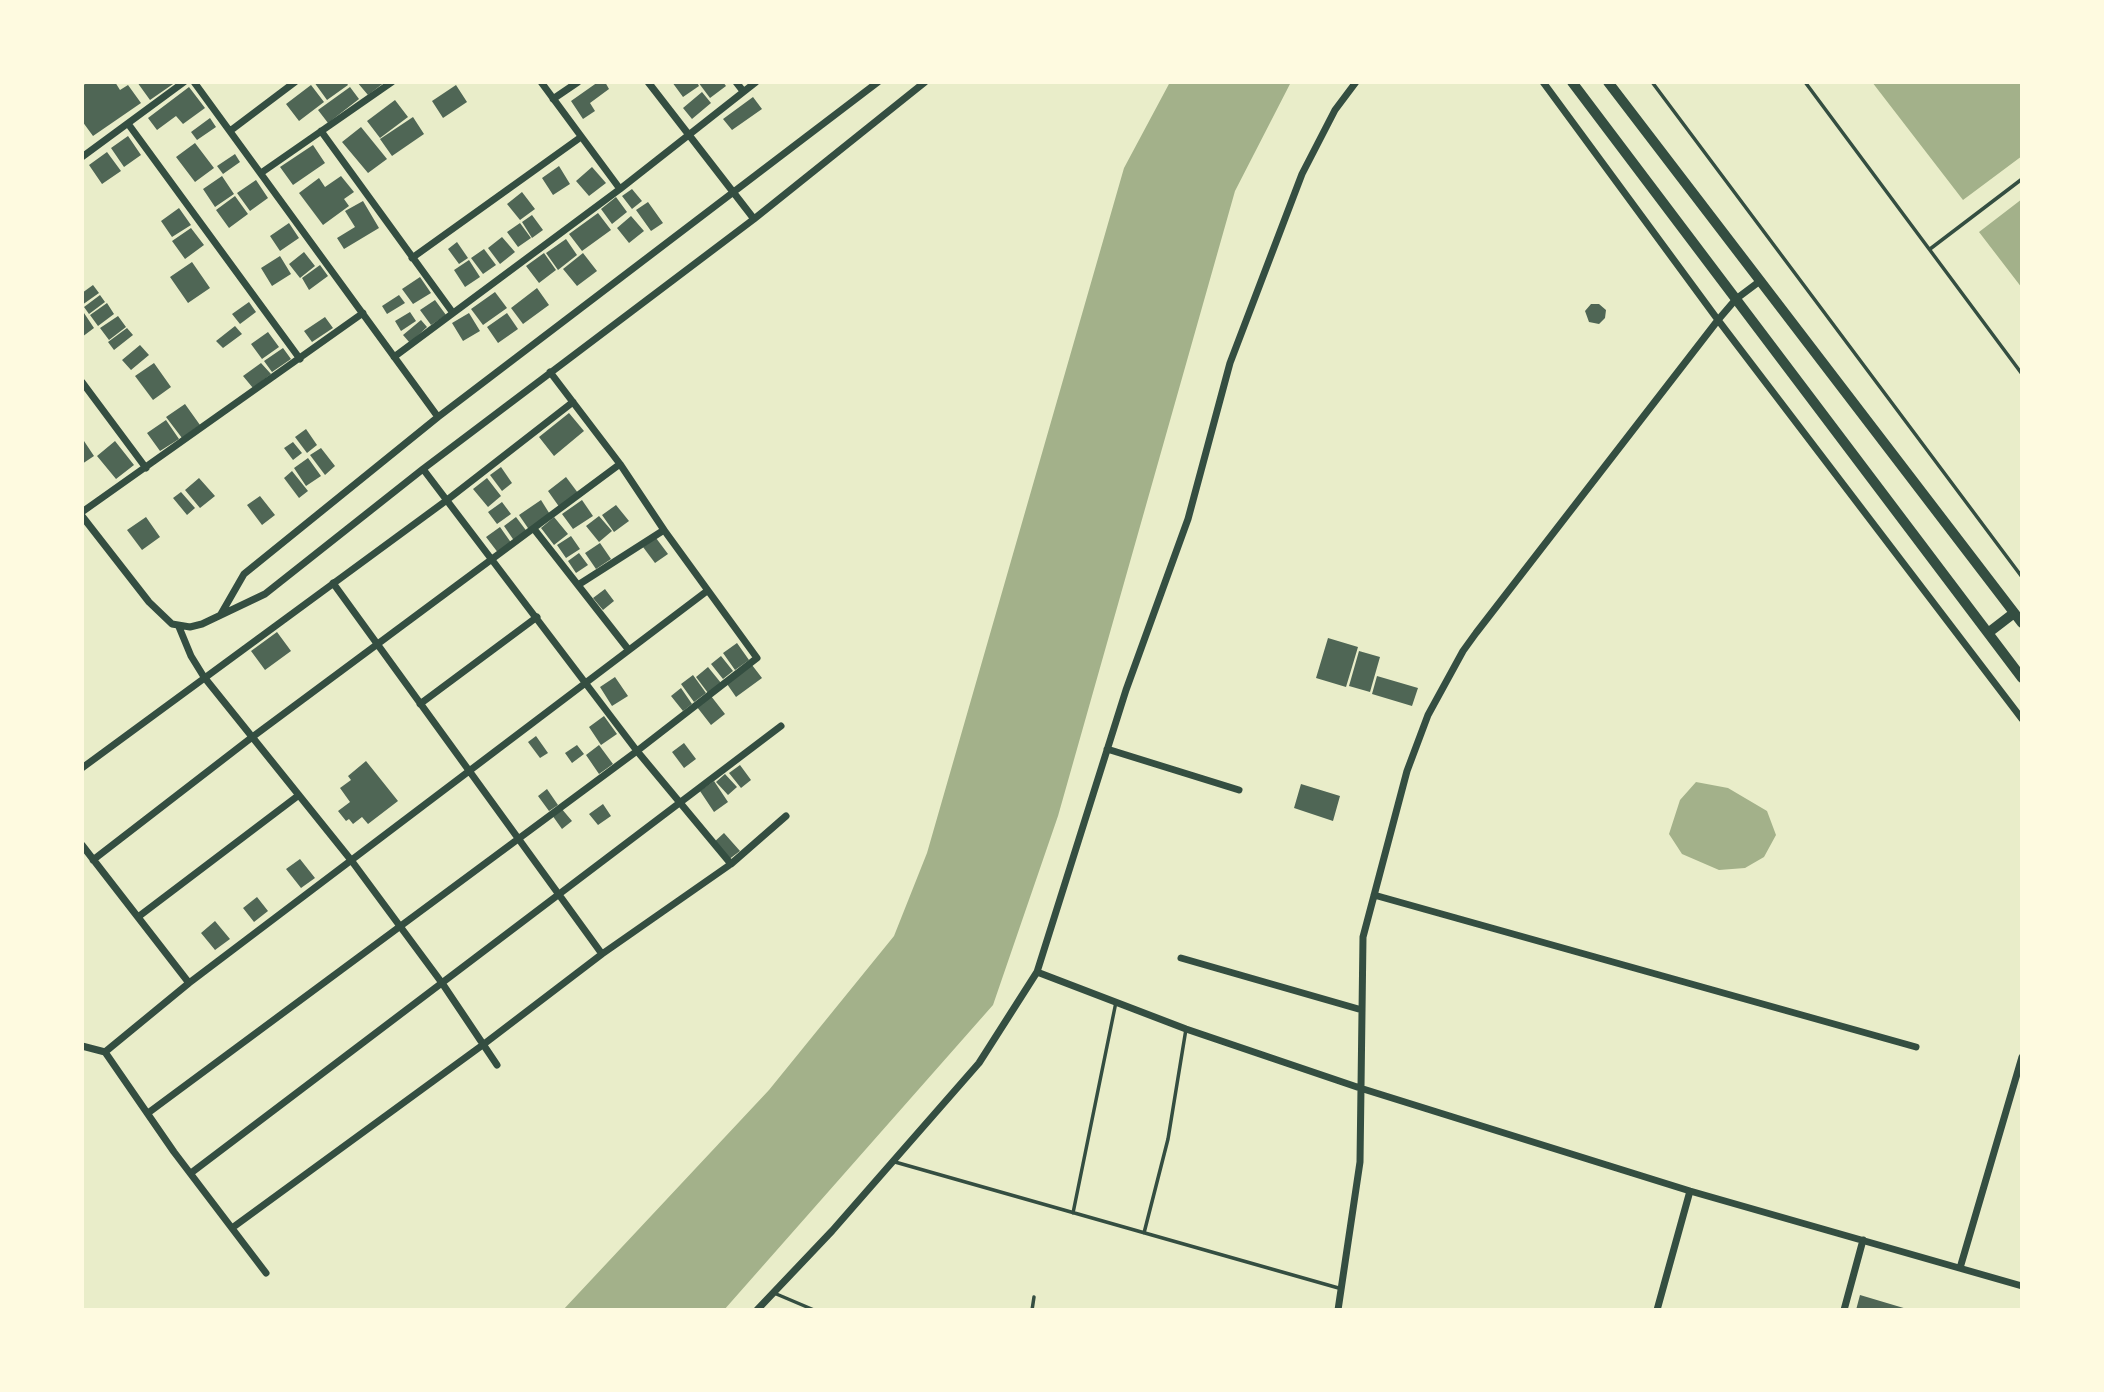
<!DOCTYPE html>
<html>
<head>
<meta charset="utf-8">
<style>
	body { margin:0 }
	#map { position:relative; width:2104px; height:1392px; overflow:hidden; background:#e9edc9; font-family:"Exo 2",sans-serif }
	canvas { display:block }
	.frame { position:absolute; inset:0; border:84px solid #fefae0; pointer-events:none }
</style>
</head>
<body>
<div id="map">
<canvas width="2104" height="1392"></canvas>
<div class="frame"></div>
</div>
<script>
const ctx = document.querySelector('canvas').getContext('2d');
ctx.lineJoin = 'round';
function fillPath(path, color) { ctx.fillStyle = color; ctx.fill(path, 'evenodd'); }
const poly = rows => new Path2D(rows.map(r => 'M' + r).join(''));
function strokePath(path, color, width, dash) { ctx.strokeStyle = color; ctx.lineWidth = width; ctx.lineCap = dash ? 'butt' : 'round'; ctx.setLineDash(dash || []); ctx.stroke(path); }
const water = poly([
	[1170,82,1291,82,1235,191,1058,816,993,1005,724,1310,563,1310,769,1090,894,936,927,853,1124,168],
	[1872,82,2022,82,2022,156,1963,200],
	[2022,199,2022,288,1979,232],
	[1696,782,1728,788,1767,811,1776,835,1764,857,1745,868,1719,870,1682,854,1669,834,1680,800]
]);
const building = poly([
	[88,82,115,82,120,90,128,85,141,103,93,136,82,121,82,86],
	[137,82,176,82,150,100],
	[314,82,346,82,348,85,327,100],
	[357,82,385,82,368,95],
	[598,82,605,82,609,89,590,103,595,111,583,119,571,101],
	[672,82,697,82,699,86,683,97],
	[698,82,723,82,726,86,710,98],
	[311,85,324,102,299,121,286,104],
	[456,85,467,102,443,118,432,101],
	[189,87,205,108,183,124,176,116,157,130,148,118],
	[350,87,359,99,328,123,318,110],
	[702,92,711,103,692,119,683,108],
	[753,97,762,109,732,130,723,119],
	[395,100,408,117,380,138,367,121],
	[413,117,424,134,392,156,380,139],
	[210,118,216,127,197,140,191,132],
	[361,127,387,159,368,173,342,142],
	[128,136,141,155,124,167,111,148],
	[195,143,214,168,195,182,176,157],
	[313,145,325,163,293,185,280,167],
	[107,152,121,171,102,184,89,165],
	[235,154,240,162,223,174,217,166],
	[559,166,570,184,553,195,542,178],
	[592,167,606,183,589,196,576,181],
	[222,176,234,194,215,207,203,189],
	[341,176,354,192,344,199,349,206,323,225,299,193,319,178,325,187],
	[256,180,268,198,250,211,237,193],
	[632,189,642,201,632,209,622,196],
	[522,192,535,209,520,220,507,204],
	[235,196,248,214,229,228,216,210],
	[616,197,627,212,612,224,601,209],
	[363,201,379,228,344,249,337,238,355,227,345,211],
	[648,202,663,223,651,231,636,210],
	[179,208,191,225,172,237,161,221],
	[598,213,611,230,582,251,569,234],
	[532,215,543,230,532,238,522,222],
	[631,216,644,231,629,243,617,228],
	[289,223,299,238,280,251,270,236],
	[520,223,531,238,518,247,507,232],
	[191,228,204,245,185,259,172,241],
	[502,237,515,252,500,264,488,248],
	[566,239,577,255,558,270,546,253],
	[457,242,468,258,459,264,448,249],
	[484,249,496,265,483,274,471,258],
	[304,252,315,266,300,278,289,264],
	[544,253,556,270,539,283,526,266],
	[583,253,597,271,577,286,563,269],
	[280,256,291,274,272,286,261,268],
	[469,260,480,277,465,287,454,270],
	[192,262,210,288,188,303,170,277],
	[320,265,328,276,309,290,302,278],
	[420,277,431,293,413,304,402,289],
	[93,285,99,293,82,305,82,293],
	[537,288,549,305,523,324,511,308],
	[495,292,507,308,483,325,471,309],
	[100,295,105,302,89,314,84,307],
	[399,295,405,303,387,314,382,306],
	[435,300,446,315,431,325,420,310],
	[249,302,256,312,240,324,232,314],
	[107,303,114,314,98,326,90,315],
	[1591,304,1599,304,1606,310,1605,318,1599,324,1589,322,1585,311],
	[82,310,94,328,82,337],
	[410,312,416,321,401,331,395,321],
	[469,313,480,331,463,341,452,323],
	[507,313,518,329,498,343,487,327],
	[118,316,126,327,109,340,100,328],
	[325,317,333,328,312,342,304,331],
	[421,320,427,327,410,343,403,335],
	[235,326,242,334,223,348,216,341],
	[127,328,133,335,114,350,108,342],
	[268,332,279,347,262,359,251,344],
	[140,345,149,355,131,370,122,360],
	[283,348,291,359,272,372,264,361],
	[154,363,171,387,153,400,135,376],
	[261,363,271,374,253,388,243,376],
	[185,404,200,425,182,438,166,417],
	[569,413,584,431,554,456,539,437],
	[166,420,179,439,160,451,147,433],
	[306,429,317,445,307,453,295,437],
	[84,441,94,456,82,464,82,442],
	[115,441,134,465,116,479,97,456],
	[293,442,302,453,293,460,284,448],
	[321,448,335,466,325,475,310,455],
	[308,458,321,476,306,486,294,468],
	[501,467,512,483,502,491,490,475],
	[292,471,308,491,299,498,284,478],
	[566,477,578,493,560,508,548,491],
	[199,478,215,496,200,508,185,490],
	[487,478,501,496,488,507,473,489],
	[181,492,195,508,187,515,173,498],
	[260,496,275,515,262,525,247,505],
	[541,500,551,516,530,531,519,515],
	[582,500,593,516,573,529,562,514],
	[502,502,511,514,497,524,488,512],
	[616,505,629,521,614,532,602,515],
	[599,516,612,531,599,542,586,526],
	[146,517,160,537,142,550,127,530],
	[516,517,528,533,515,542,504,526],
	[554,517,568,534,554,545,541,528],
	[500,527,512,544,499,554,486,537],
	[571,536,580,549,566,558,557,545],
	[656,538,668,554,655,563,643,547],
	[600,543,611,559,596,569,585,553],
	[579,553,588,565,576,573,568,561],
	[605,589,614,601,603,610,593,598],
	[277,632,291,651,265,670,251,651],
	[1328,638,1358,647,1346,687,1316,678],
	[737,643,749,660,735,670,723,653],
	[1359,651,1380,657,1370,692,1349,686],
	[721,656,733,671,723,679,711,664],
	[752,665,762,678,736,697,727,684],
	[708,667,721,683,708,693,696,677],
	[693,675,706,693,694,702,681,684],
	[1377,676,1418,688,1412,706,1372,694],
	[615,677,628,696,612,706,600,687],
	[681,688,692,704,683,711,671,696],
	[711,696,725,714,711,725,697,707],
	[604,716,617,734,601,745,589,727],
	[536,736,548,753,540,758,528,742],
	[684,743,696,759,684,768,672,752],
	[577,745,584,754,572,763,565,753],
	[599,745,613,764,599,774,586,755],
	[366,761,398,801,368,824,362,817,353,824,349,819,346,821,338,811,350,802,340,788,351,780,348,776],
	[740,765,751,780,741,788,729,773],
	[725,774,737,787,728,795,716,782],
	[714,781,728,802,714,812,700,791],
	[1301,784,1340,796,1333,821,1294,808],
	[547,789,558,805,549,811,538,796],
	[603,804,611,816,598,825,589,814],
	[561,808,572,821,562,829,552,815],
	[724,833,740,851,728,860,713,843],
	[300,859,315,878,301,888,286,869],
	[257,897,268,911,254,922,243,908],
	[215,921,230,939,215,950,201,933],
	[1860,1295,1907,1309,1907,1310,1856,1310]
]);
const service = poly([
	[1652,82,2022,577],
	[1805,82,2022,374],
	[1930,249,2022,179],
	[895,1162,1342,1289],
	[1073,1213,1116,1002],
	[1144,1233,1168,1139,1186,1029],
	[774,1293,814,1310],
	[1032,1310,1034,1297]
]);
const minor = poly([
	[194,82,438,417],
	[541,82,620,189],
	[648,82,754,219],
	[736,82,743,91],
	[1543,82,1718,320,2022,719],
	[553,99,578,82],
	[129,125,300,359],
	[230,131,295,82],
	[321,131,453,313],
	[82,157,184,82],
	[261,173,392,82],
	[412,258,581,137],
	[394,357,620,189,756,82],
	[82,382,146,468],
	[423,469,637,751,731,864],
	[82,512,363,313],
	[82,516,149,602,172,624,190,627,202,624,265,594,423,469,754,219,925,82],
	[534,529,628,649],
	[333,583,602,954],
	[578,585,664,530],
	[221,614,244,574,438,417,878,82],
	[179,627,191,656,204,677,351,860,442,983,497,1065],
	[420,704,537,617],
	[1107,749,1239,790],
	[82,768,447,500,573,402],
	[82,845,189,983],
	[93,860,251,738,620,464],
	[1374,895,1916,1047],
	[138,917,299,795],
	[1181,958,1362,1010],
	[1037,972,1186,1029,1360,1088,1690,1191,2022,1286],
	[82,1046,105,1052,174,1152,266,1273],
	[105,1052,189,983,707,591],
	[148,1113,637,751,757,658,664,530,620,464,550,372],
	[191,1173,781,726],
	[232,1228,484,1044,602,954,731,864,786,816],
	[1960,1268,2022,1057],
	[757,1310,832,1231,979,1063,1037,972,1126,690,1188,519,1230,363,1302,174,1335,110,1356,82],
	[1338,1310,1360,1162,1363,937,1407,771,1428,715,1463,651,1476,633,1718,320,1736,299,1760,281],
	[1657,1310,1690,1191],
	[1844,1310,1863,1240]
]);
const secondary = poly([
	[1572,82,2022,678],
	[1608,82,2022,623],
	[1988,633,2014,613]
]);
fillPath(water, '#a3b18a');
fillPath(building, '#4f6655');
strokePath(service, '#344e41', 3.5);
strokePath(minor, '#344e41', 7);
strokePath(secondary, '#344e41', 10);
</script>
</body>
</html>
